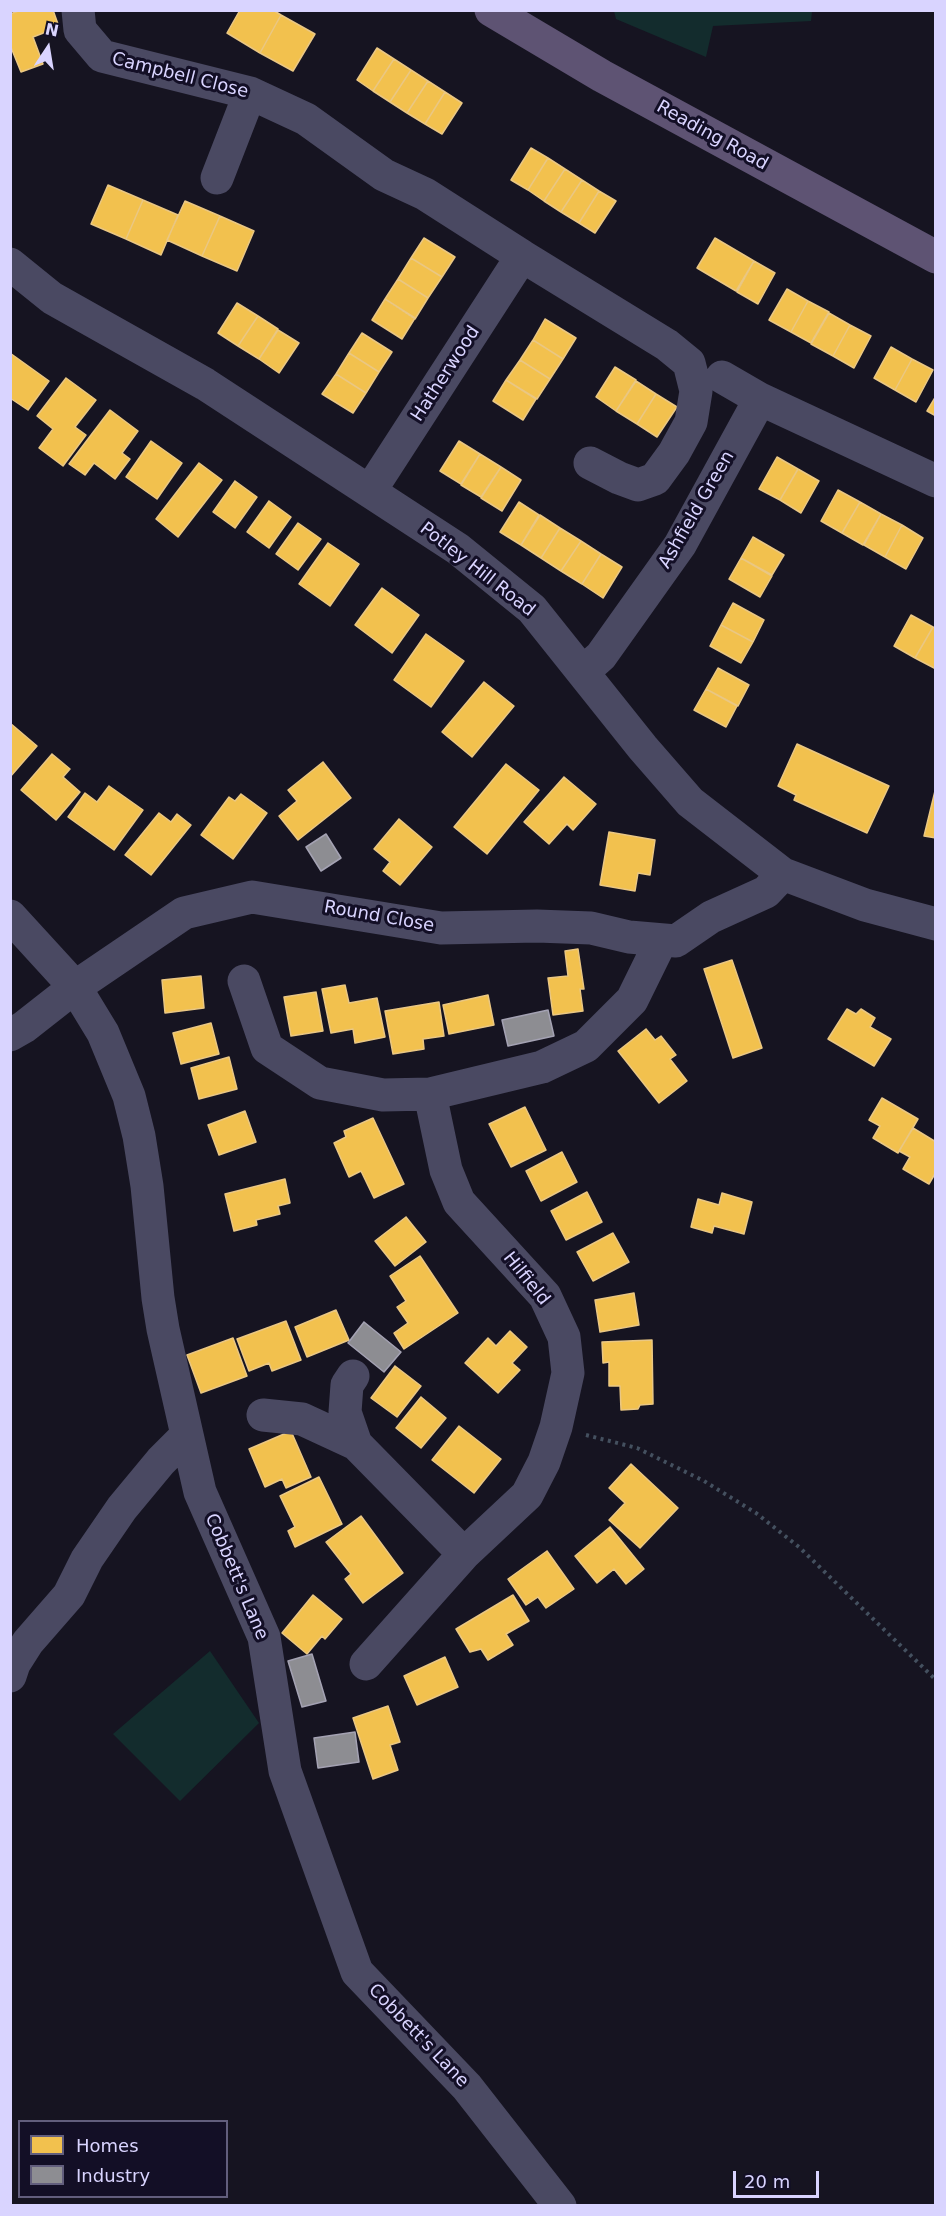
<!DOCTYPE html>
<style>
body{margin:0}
#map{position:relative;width:946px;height:2216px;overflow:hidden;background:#161421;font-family:"DejaVu Sans",sans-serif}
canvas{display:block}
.frame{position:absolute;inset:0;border:12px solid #d9d4ff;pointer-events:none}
.legend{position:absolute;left:18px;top:2120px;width:210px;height:78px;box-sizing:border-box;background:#130f26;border:2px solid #625e7d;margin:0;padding:8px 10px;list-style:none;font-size:18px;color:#d9d4ff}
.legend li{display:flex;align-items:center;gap:12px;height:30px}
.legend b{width:30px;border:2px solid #625e7d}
.north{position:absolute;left:18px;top:18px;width:60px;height:60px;-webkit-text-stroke:4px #130f26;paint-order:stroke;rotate:12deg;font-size:16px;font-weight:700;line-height:24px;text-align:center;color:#d9d4ff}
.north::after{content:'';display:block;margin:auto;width:21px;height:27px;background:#d9d4ff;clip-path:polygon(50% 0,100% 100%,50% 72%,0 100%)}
.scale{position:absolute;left:733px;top:2171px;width:86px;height:27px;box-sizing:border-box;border:3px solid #d9d4ff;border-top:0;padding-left:8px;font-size:18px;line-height:21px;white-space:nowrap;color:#d9d4ff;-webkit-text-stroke:4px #130f26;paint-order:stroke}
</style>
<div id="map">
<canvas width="946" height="2216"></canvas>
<div class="frame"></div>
<ul class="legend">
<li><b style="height:16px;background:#f2c14e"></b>Homes</li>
<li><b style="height:16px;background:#8d8d92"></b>Industry</li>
</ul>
<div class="north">N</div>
<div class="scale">20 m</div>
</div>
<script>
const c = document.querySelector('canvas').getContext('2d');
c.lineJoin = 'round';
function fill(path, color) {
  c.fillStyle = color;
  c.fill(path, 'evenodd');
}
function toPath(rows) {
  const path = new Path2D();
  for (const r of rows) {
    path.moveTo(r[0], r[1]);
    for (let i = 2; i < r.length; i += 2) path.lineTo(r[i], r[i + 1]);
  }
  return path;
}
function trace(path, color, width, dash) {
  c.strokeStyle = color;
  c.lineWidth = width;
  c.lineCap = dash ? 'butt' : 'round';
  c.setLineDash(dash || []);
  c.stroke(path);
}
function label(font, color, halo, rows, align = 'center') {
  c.font = font + ' "DejaVu Sans",sans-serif';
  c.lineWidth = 6;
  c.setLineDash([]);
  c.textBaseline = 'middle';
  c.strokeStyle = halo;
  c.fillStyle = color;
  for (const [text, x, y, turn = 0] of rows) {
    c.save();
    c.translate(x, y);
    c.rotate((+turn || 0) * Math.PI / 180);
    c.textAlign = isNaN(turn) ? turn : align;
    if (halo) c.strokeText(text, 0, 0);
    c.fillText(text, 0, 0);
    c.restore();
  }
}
fill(toPath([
 [614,11,614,10,812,11,811,21,713,26,706,57,616,19],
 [210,1651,259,1723,180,1801,113,1734]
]), '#132c2d');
const homes = toPath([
 [21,10,53,10,59,27,33,37,43,64,21,72,10,45,10,14,21,10],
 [240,10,273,10,281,15,260,53,227,33,240,10],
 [281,15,315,34,293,71,260,53,281,15],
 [377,48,394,59,373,91,357,80,377,48],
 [394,59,411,70,390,102,373,91,394,59],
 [411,70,428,81,407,113,390,102,411,70],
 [428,81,445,92,425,124,407,113,428,81],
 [445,92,462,103,442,134,425,124,445,92],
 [531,148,548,158,528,190,511,180,531,148],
 [548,158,565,169,544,201,528,190,548,158],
 [565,169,582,180,561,212,544,201,565,169],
 [582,180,599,191,579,223,561,212,582,180],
 [108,185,143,200,126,239,91,224,108,185],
 [599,191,616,201,595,233,579,223,599,191],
 [143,200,178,215,161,255,126,239,143,200],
 [185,201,220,216,202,256,167,240,185,201],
 [220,216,254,231,237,271,202,256,220,216],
 [424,238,455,257,442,277,411,258,424,238],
 [715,238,754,261,736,291,697,268,715,238],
 [411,258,442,277,428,298,398,279,411,258],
 [754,261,775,273,758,304,737,292,754,261],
 [398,279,428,298,415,319,385,299,398,279],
 [787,289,808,301,791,332,769,320,787,289],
 [385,299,415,318,402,339,372,320,385,299],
 [808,301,829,312,811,343,791,332,808,301],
 [237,303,258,316,238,346,218,333,237,303],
 [829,313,850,325,833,356,811,344,829,313],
 [258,316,278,329,259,359,238,346,258,316],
 [545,319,576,338,563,359,533,340,545,319],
 [850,325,871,336,854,368,833,356,850,325],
 [278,330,299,343,279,373,259,359,278,330],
 [362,333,392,352,379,372,349,353,362,333],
 [533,340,563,359,550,379,520,360,533,340],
 [891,347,912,359,895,390,874,378,891,347],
 [10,353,49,381,28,410,10,398,10,353],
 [349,353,379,372,366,393,336,374,349,353],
 [912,359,933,370,916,402,895,390,912,359],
 [520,360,550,379,537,399,506,380,520,360],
 [615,367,636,380,616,411,596,397,615,367],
 [336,374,366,393,353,413,322,394,336,374],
 [66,378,96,400,75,427,86,435,63,466,39,448,53,429,37,416,66,378],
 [506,380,536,399,523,420,493,401,506,380],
 [636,381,656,394,637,424,616,411,636,381],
 [656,394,677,407,657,437,637,424,656,394],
 [936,396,936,416,927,411,936,396],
 [110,410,138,431,122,453,130,459,115,479,94,463,85,475,69,464,110,410],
 [151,441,182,463,157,499,126,477,151,441],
 [459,441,480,454,461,484,440,471,459,441],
 [480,454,501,467,481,497,461,485,480,454],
 [777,457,798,469,780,500,759,489,777,457],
 [199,463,222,480,178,537,156,519,199,463],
 [501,467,521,480,502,511,481,498,501,467],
 [798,469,819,481,801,513,780,500,798,469],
 [235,481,257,497,235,528,213,512,235,481],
 [838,490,860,502,842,533,821,521,838,490],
 [269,501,291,517,269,548,247,532,269,501],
 [519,502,539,515,521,545,500,532,519,502],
 [860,502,881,514,863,545,842,533,860,502],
 [881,514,902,525,885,557,864,545,881,514],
 [540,515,560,528,541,558,521,545,540,515],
 [298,523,321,539,298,570,276,554,298,523],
 [902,525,923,538,906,569,885,557,902,525],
 [560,528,581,541,561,571,541,558,560,528],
 [753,537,784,555,772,575,741,558,753,537],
 [581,541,601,554,582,584,561,571,581,541],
 [328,543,359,564,330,606,299,584,328,543],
 [601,554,622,567,603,598,582,584,601,554],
 [741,558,772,576,760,597,729,579,741,558],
 [382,588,419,615,392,653,355,625,382,588],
 [733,603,764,620,753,642,721,625,733,603],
 [911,615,933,627,915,658,894,646,911,615],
 [721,625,753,642,741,663,710,646,721,625],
 [933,627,936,628,936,669,915,658,933,627],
 [426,634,464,661,431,707,394,680,426,634],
 [718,668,749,685,738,706,706,689,718,668],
 [484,682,514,706,472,757,442,732,484,682],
 [706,689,737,706,726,727,694,710,706,689],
 [10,723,37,746,10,777,10,723],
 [797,744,889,786,867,833,794,800,796,795,778,786,797,744],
 [52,754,70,769,63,777,80,792,56,820,21,790,52,754],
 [323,762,351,798,298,840,279,816,297,801,288,790,323,762],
 [506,764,539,790,487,854,454,827,506,764],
 [564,777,596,804,573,830,567,824,549,844,524,822,564,777],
 [109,786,143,810,114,850,68,817,85,793,97,802,109,786],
 [935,791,936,792,936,838,924,836,935,791],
 [241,794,267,813,233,859,201,835,229,797,235,801,241,794],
 [159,813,171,822,177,814,191,825,151,875,125,855,159,813],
 [399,819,432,847,400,885,383,871,390,862,374,849,399,819],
 [609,832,655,840,650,875,638,873,635,891,600,885,609,832],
 [578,949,584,989,580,989,583,1011,553,1015,548,978,568,976,565,951,578,949],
 [732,960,762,1048,733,1058,704,969,732,960],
 [201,976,204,1008,165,1013,162,980,201,976],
 [345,985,349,1003,377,998,385,1037,355,1043,353,1029,331,1033,322,989,345,985],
 [316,992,323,1031,291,1036,284,997,316,992],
 [488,995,494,1025,449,1034,443,1005,488,995],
 [439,1002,444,1036,423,1039,424,1049,393,1054,385,1011,439,1002],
 [847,1009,856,1014,861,1009,875,1018,870,1027,891,1039,874,1066,828,1039,847,1009],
 [211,1023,219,1054,181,1064,173,1033,211,1023],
 [646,1029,655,1040,661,1036,676,1055,670,1059,687,1081,659,1103,618,1051,646,1029],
 [229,1057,237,1089,199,1099,191,1068,229,1057],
 [882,1098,918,1119,898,1153,873,1138,880,1126,869,1120,882,1098],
 [525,1107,546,1150,511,1167,489,1124,525,1107],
 [245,1111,256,1142,219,1155,208,1125,245,1111],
 [373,1118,404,1184,374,1198,361,1171,349,1177,334,1143,346,1137,344,1131,373,1118],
 [913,1128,936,1142,936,1172,929,1184,903,1169,910,1157,899,1151,913,1128],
 [562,1152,577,1182,541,1201,526,1171,562,1152],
 [285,1179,290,1203,278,1206,280,1214,256,1220,257,1225,234,1231,225,1194,285,1179],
 [587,1192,602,1222,566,1240,551,1211,587,1192],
 [722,1193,752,1202,744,1234,714,1226,712,1233,691,1227,698,1199,719,1205,722,1193],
 [406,1217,426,1242,395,1266,375,1241,406,1217],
 [613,1233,629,1262,593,1281,577,1252,613,1233],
 [420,1256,458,1313,404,1349,394,1333,408,1323,397,1307,406,1301,390,1276,420,1256],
 [634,1293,639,1325,600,1332,595,1300,634,1293],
 [336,1310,349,1340,307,1357,295,1327,336,1310],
 [286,1321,301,1360,272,1371,269,1363,249,1371,237,1339,286,1321],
 [510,1331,527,1347,512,1363,520,1370,498,1393,465,1363,488,1338,496,1346,510,1331],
 [233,1338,247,1376,201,1393,187,1355,233,1338],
 [652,1340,653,1404,640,1405,638,1409,621,1410,620,1386,609,1386,609,1362,603,1363,602,1342,652,1340],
 [395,1366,421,1386,397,1417,371,1398,395,1366],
 [421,1397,446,1418,421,1448,396,1428,421,1397],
 [459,1426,501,1459,474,1493,432,1460,459,1426],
 [291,1431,311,1477,286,1488,282,1479,265,1487,249,1449,291,1431],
 [631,1464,678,1508,640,1548,609,1520,625,1503,609,1488,631,1464],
 [319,1477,342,1524,295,1547,288,1531,295,1527,280,1496,319,1477],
 [361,1516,403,1573,363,1603,345,1579,351,1574,326,1542,361,1516],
 [610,1527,644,1569,626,1584,614,1569,597,1583,575,1556,610,1527],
 [547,1551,574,1589,546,1608,538,1597,526,1605,508,1579,547,1551],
 [313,1595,342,1619,325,1639,322,1636,307,1654,282,1633,313,1595],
 [513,1595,529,1621,506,1634,513,1645,488,1660,481,1649,470,1652,456,1629,513,1595],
 [445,1657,458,1687,417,1705,404,1676,445,1657],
 [388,1706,400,1742,390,1745,398,1770,373,1779,353,1718,388,1706]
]);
fill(homes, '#f2c14e');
trace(homes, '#eac783', 1.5);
const industry = toPath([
 [326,834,341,858,321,871,306,847,326,834],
 [548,1010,554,1036,508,1046,502,1020,548,1010],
 [364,1322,401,1352,384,1372,348,1343,364,1322],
 [312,1654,326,1701,302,1707,288,1661,312,1654],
 [355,1732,359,1762,318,1768,314,1738,355,1732]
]);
fill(industry, '#8d8d92');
trace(industry, '#a4a2b3', 1.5);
trace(toPath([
 [586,1435,637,1448,704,1481,756,1513,799,1547,936,1680]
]), '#44505f', 4, [3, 4.5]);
trace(toPath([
 [78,10,80,30,102,56,250,93,306,119,384,175,425,194,522,256,370,491],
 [217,178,250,93],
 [522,256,667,345,689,363,696,391,691,422,674,453,655,479,638,485,619,478,590,463],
 [10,264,52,298,205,384,458,549,532,609,643,748,690,802,783,874,865,905,936,924],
 [722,377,760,399,936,481],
 [583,672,601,656,680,545,760,399],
 [10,916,75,987,103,1033,129,1096,139,1136,147,1186,158,1298,163,1329,200,1492,264,1637,285,1771,357,1972,467,2087,560,2206],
 [244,981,267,1048,320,1083,383,1095,430,1094,542,1067,586,1046,632,1000,661,941],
 [10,1035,24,1027,75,987,184,913,252,897,441,928,537,926,591,928,629,937,676,941,711,917,766,892,783,874],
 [353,1376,347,1385,345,1412,356,1444],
 [263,1415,302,1419,356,1444,464,1554,527,1495,544,1462,556,1427,568,1373,564,1337,545,1296,459,1202,446,1170,430,1094],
 [366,1664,464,1554],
 [10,1676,14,1664,28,1642,69,1595,87,1559,122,1508,161,1461,187,1435]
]), '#4a4962', 33);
trace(toPath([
 [491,10,602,76,936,257]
]), '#5e5373', 33);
label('18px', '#d9d4ff', '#130f26', [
 ["Campbell Close",180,76,14],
 ["Reading Road",712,136,29],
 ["Hatherwood",446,374,-57],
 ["Ashfield Green",697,510,-60],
 ["Potley Hill Road",477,570,38],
 ["Round Close",379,917,10],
 ["Hilfield",526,1279,51],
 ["Cobbett's Lane",236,1577,67],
 ["Cobbett's Lane",418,2036,46]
]);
</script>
